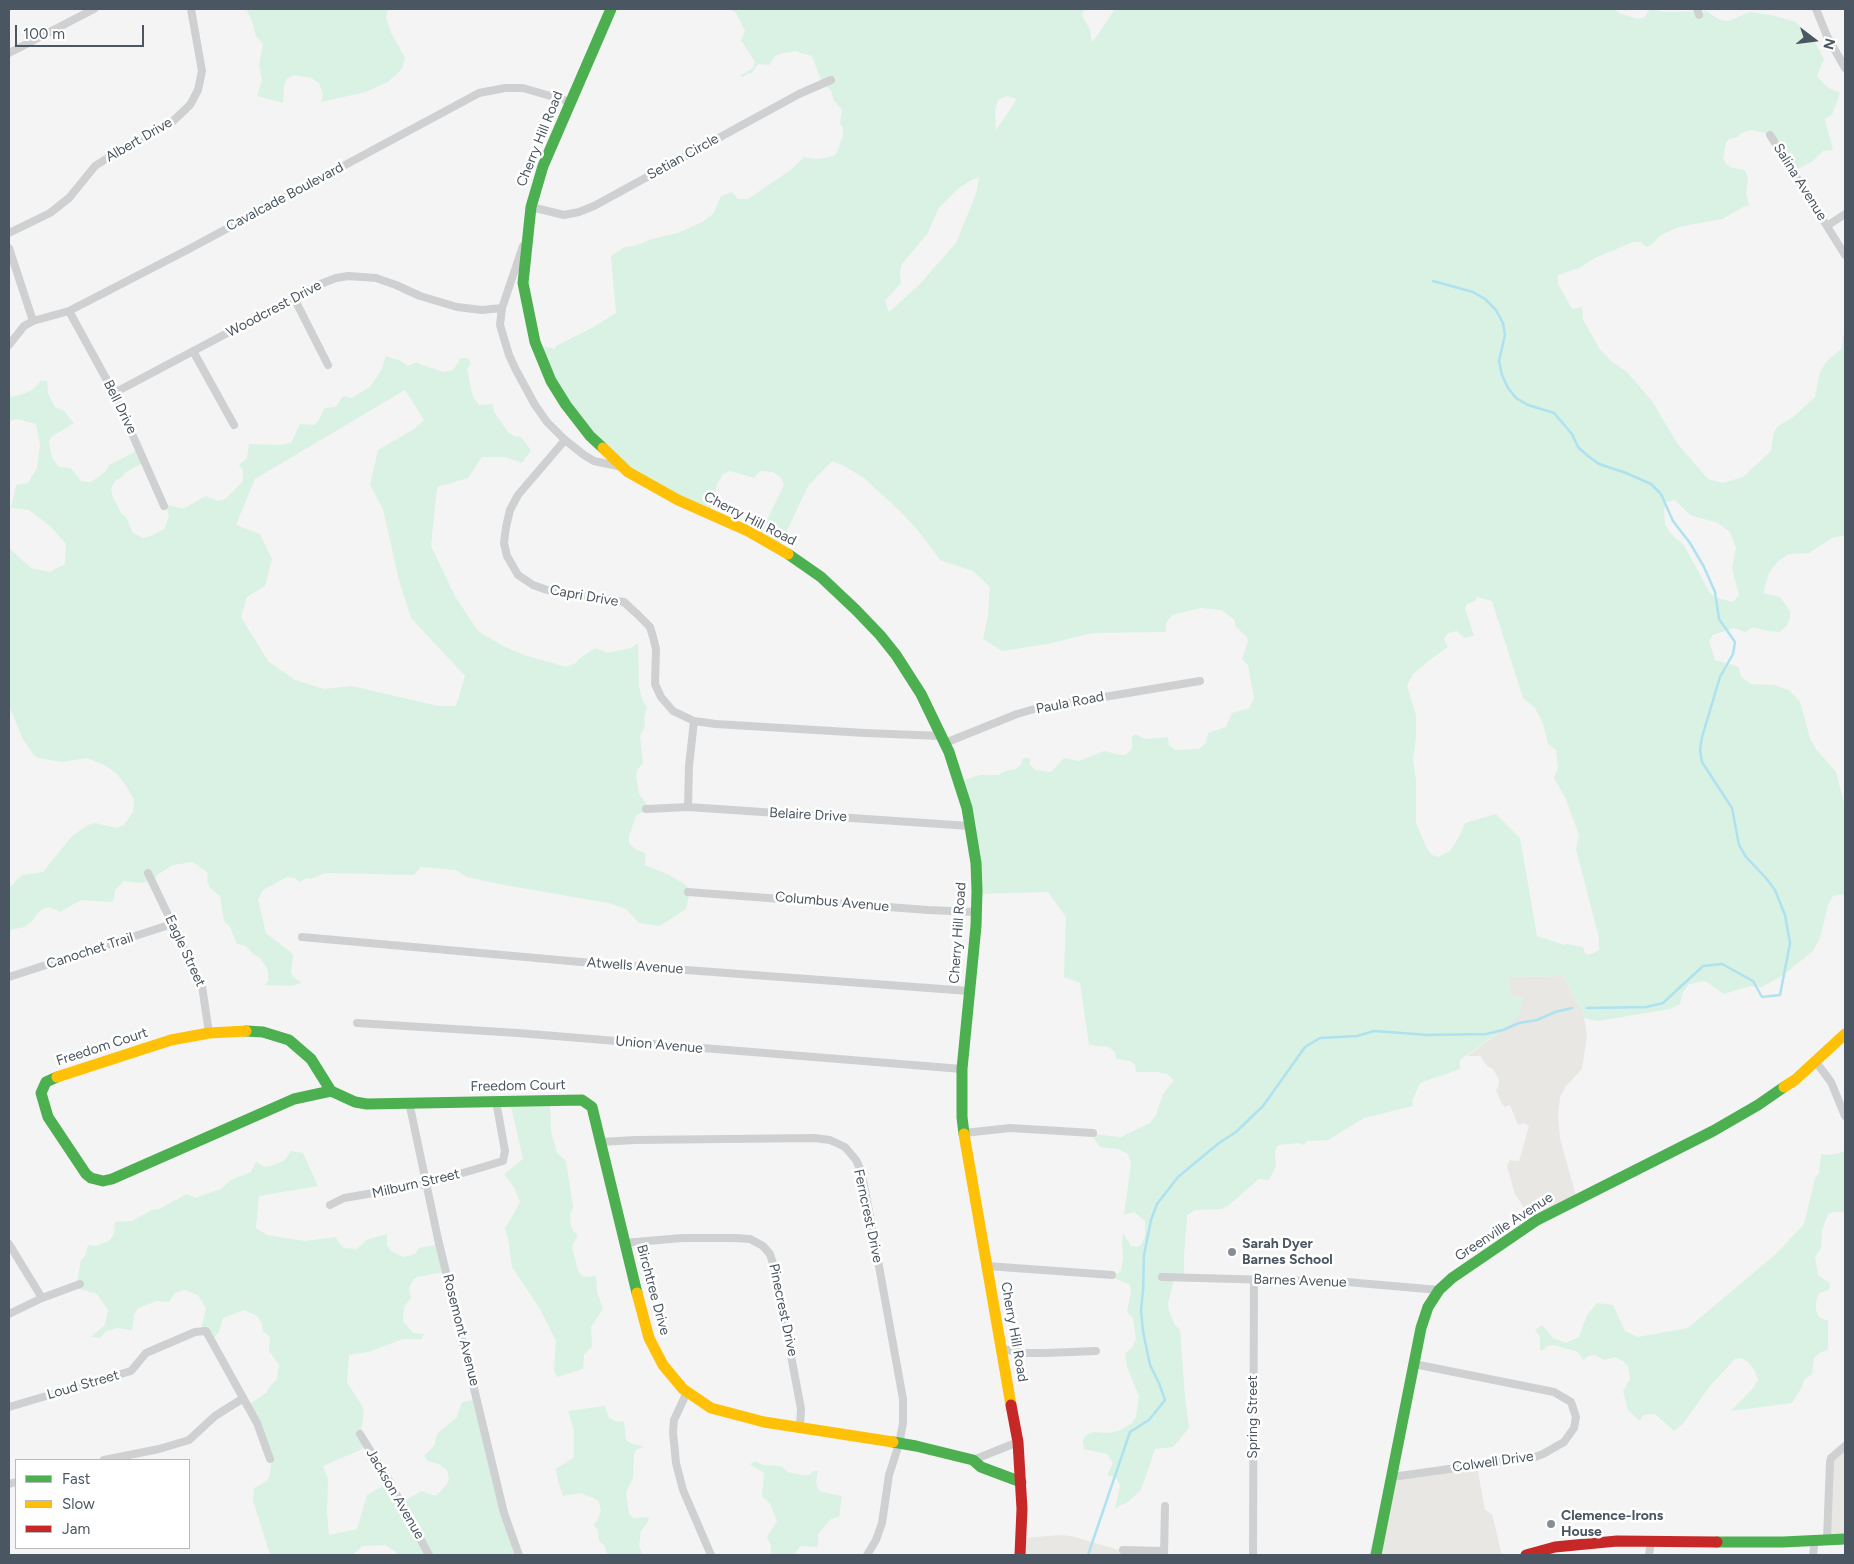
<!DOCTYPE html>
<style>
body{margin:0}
#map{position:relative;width:1854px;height:1564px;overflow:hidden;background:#f4f4f4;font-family:Figtree,sans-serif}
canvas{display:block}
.frame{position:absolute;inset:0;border:10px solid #4a5661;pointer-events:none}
.legend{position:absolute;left:15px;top:1459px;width:175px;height:90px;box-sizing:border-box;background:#fff;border:1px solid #b7bbc0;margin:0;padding:6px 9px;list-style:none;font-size:15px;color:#4a5661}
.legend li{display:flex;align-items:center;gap:10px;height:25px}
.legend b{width:25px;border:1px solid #b7bbc0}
.north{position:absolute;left:1789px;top:15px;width:50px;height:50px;-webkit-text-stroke:4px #fff;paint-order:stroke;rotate:105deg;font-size:14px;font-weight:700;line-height:20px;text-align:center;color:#4a5661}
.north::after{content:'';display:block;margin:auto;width:18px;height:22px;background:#4a5661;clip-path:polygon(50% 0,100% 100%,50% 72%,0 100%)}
.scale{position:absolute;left:15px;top:25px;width:129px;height:22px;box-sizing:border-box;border:2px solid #4a5661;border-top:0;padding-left:6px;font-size:15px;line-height:18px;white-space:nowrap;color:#4a5661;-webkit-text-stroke:4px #fff;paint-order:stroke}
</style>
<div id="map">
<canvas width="1854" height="1564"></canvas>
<div class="frame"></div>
<ul class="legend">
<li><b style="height:6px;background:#4caf50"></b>Fast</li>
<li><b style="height:6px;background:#ffc107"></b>Slow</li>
<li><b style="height:6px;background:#c62828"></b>Jam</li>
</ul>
<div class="north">N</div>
<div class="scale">100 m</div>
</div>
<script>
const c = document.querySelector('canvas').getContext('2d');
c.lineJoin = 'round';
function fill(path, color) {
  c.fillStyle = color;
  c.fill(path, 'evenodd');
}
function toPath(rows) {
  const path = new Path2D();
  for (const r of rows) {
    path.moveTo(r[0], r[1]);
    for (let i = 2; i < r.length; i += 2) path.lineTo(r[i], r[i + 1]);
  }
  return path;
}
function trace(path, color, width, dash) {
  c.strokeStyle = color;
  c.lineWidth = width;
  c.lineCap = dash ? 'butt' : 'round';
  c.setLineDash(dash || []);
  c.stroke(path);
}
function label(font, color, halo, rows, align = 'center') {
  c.font = font + ' Figtree,sans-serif';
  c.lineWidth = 5;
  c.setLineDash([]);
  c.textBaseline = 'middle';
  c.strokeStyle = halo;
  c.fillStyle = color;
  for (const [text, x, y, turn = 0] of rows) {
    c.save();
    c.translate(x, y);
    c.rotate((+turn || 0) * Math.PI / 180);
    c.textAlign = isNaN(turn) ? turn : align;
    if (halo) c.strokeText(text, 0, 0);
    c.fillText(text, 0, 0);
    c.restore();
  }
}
fill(toPath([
 [1563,976,1580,1007,1584,1018,1587,1036,1582,1069,1566,1086,1560,1097,1558,1115,1560,1139,1577,1199,1534,1223,1515,1194,1507,1166,1510,1160,1519,1161,1529,1126,1524,1123,1518,1125,1510,1105,1505,1107,1502,1104,1496,1090,1498,1088,1499,1080,1493,1069,1487,1066,1480,1056,1467,1056,1509,1025,1524,998,1512,997,1508,982,1509,977],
 [1842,1451,1845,1451,1845,1540,1828,1539,1831,1461],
 [1477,1466,1485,1510,1492,1514,1502,1555,1369,1555,1388,1477],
 [1060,1535,1071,1536,1119,1550,1161,1551,1165,1555,1021,1555,1023,1538]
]), '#e8e7e3');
fill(toPath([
 [246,9,388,9,386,18,391,33,405,58,402,69,388,82,366,92,321,102,323,94,319,83,311,78,294,75,287,79,284,85,283,103,257,96,262,80,259,65,263,44,256,36,252,21],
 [731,9,1085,9,1082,15,1090,30,1092,43,1115,9,1614,9,1619,13,1637,19,1645,17,1650,9,1665,12,1706,11,1720,20,1729,21,1750,12,1775,16,1796,22,1814,40,1824,59,1817,76,1827,87,1840,93,1832,115,1825,119,1833,150,1823,151,1813,161,1794,171,1770,134,1751,130,1741,133,1738,137,1729,139,1726,143,1723,158,1726,164,1733,168,1745,170,1748,178,1746,194,1749,206,1745,206,1722,219,1679,227,1661,235,1650,246,1646,247,1641,242,1633,242,1595,258,1579,268,1558,275,1558,284,1571,307,1573,309,1582,307,1583,320,1599,348,1611,361,1627,372,1652,401,1677,443,1708,479,1723,483,1743,477,1771,451,1774,432,1778,426,1792,418,1815,397,1820,372,1826,362,1842,348,1843,335,1845,335,1845,535,1832,538,1809,553,1789,554,1778,561,1769,573,1763,593,1780,597,1790,611,1790,618,1787,625,1780,632,1767,631,1753,627,1744,633,1743,631,1734,628,1713,635,1709,641,1715,660,1739,667,1741,677,1751,684,1774,685,1789,690,1800,702,1810,738,1816,749,1836,772,1845,807,1845,894,1833,896,1828,905,1820,938,1813,951,1782,976,1762,987,1750,986,1724,994,1705,981,1689,984,1683,992,1680,1004,1670,1009,1598,1021,1584,1018,1580,1007,1563,976,1509,977,1508,982,1512,997,1524,998,1518,1016,1509,1025,1460,1060,1460,1069,1420,1083,1412,1101,1413,1106,1364,1118,1328,1140,1307,1141,1304,1145,1299,1143,1278,1145,1275,1151,1276,1166,1269,1180,1259,1179,1228,1206,1221,1209,1196,1210,1187,1215,1184,1256,1184,1277,1174,1279,1168,1303,1169,1311,1175,1325,1180,1330,1185,1397,1189,1428,1173,1447,1155,1449,1141,1490,1128,1502,1115,1508,1120,1486,1117,1479,1107,1475,1113,1463,1107,1454,1084,1449,1083,1440,1086,1435,1094,1432,1109,1433,1121,1430,1132,1423,1136,1417,1139,1396,1127,1367,1125,1353,1132,1348,1136,1339,1133,1318,1127,1312,1131,1292,1130,1285,1112,1277,1121,1271,1123,1258,1122,1244,1123,1233,1131,1246,1137,1247,1141,1245,1145,1236,1145,1221,1134,1212,1124,1215,1131,1164,1128,1154,1118,1149,1100,1147,1091,1134,1121,1137,1150,1123,1156,1115,1163,1094,1174,1080,1167,1074,1157,1072,1136,1072,1135,1064,1130,1061,1116,1059,1115,1052,1109,1047,1089,1045,1080,983,1064,977,1066,917,1048,892,978,894,964,780,980,775,998,775,1006,771,1016,769,1021,764,1023,758,1030,758,1030,765,1036,770,1051,772,1064,758,1079,761,1104,751,1121,755,1125,755,1132,749,1132,737,1135,734,1145,739,1168,737,1169,745,1175,750,1199,749,1206,743,1208,733,1226,727,1232,713,1249,708,1254,698,1248,665,1242,659,1248,642,1247,637,1235,626,1235,620,1221,610,1201,608,1172,615,1166,623,1166,632,1093,633,1047,644,1002,651,983,639,988,615,990,587,973,571,940,560,921,534,901,512,864,478,844,466,832,461,808,486,779,548,759,536,784,485,781,478,773,472,760,471,754,478,730,471,723,474,717,484,713,503,708,513,638,479,572,413,538,345,555,349,556,346,592,328,616,313,611,256,625,247,635,246,652,239,678,233,702,222,713,214,721,196,732,192,738,199,748,199,792,169,804,157,818,159,834,156,838,150,843,135,843,129,840,123,842,110,834,101,831,90,822,83,812,56,795,51,780,54,775,56,769,65,758,64,752,73,747,74,743,77,740,76,753,68,755,62,741,40,745,31,736,13],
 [1007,96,1017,99,996,130,995,111,998,100],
 [979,178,976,194,956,243,919,285,889,312,885,301,901,283,900,272,902,264,928,233,938,209,959,188,973,179],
 [1675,500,1690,515,1718,523,1730,532,1736,548,1732,568,1739,595,1733,602,1717,598,1710,593,1684,545,1670,533,1665,524,1664,510,1666,502],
 [1477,597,1492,601,1523,698,1535,708,1543,723,1548,744,1556,750,1558,768,1554,778,1565,797,1579,835,1576,849,1599,938,1599,950,1589,955,1585,953,1583,947,1567,944,1565,945,1537,936,1520,838,1496,814,1465,823,1459,837,1450,851,1438,857,1432,855,1426,847,1416,822,1416,780,1413,760,1416,736,1416,715,1407,686,1413,674,1435,656,1448,647,1444,639,1448,633,1457,631,1464,638,1474,636,1465,608,1467,604,1475,601],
 [386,356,401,361,408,366,417,362,422,365,444,372,453,370,461,358,467,358,471,362,467,370,473,397,479,405,493,404,494,412,509,433,516,437,520,436,531,450,522,463,504,457,482,457,468,478,437,487,431,546,456,598,478,631,503,646,524,655,566,667,576,663,579,659,595,648,608,653,631,648,638,643,639,686,642,699,647,708,644,717,645,726,640,736,643,763,637,770,636,776,639,794,649,808,636,816,629,836,629,843,634,848,646,854,645,865,669,875,686,885,690,891,686,909,660,926,639,923,626,909,609,903,504,885,467,877,456,870,421,867,414,875,325,873,311,879,307,878,300,882,295,878,287,877,263,890,258,900,266,933,293,954,291,972,293,977,302,983,291,986,265,985,268,981,268,970,260,958,252,953,246,946,237,944,230,927,224,921,220,896,210,888,207,881,208,873,193,862,173,865,157,875,153,881,140,883,124,881,115,890,114,899,112,902,81,900,60,912,49,907,42,909,36,915,33,920,25,927,9,930,9,888,22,875,43,872,72,836,88,825,95,823,116,828,124,825,133,812,134,800,127,787,117,774,106,766,87,758,62,762,38,758,33,754,23,739,9,706,9,548,31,568,50,572,65,564,66,544,50,526,29,510,11,508,16,485,28,483,37,468,40,445,36,424,18,419,9,421,9,397,20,395,32,390,41,381,47,381,48,393,55,407,64,411,74,423,51,437,49,442,52,458,59,467,71,468,81,481,91,482,105,472,110,464,115,462,138,450,145,462,126,472,121,478,116,480,111,488,112,495,121,513,126,517,133,533,143,538,151,536,164,529,169,516,165,504,183,509,206,496,217,501,225,499,243,481,243,470,239,465,247,458,249,444,280,445,291,443,300,424,314,425,319,420,324,408,336,407,343,396,351,398,370,387,381,371],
 [405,390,424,420,414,429,378,450,370,485,383,509,399,580,411,618,465,676,456,706,438,706,352,686,324,689,295,680,268,661,241,617,247,597,265,586,272,559,260,534,236,525,255,479],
 [550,1101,551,1132,557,1153,566,1161,573,1207,570,1215,571,1226,573,1231,578,1235,572,1246,578,1271,583,1277,596,1276,597,1292,603,1309,591,1327,592,1346,584,1355,583,1369,557,1377,554,1371,556,1341,540,1309,512,1267,508,1238,505,1229,520,1202,514,1187,504,1174,523,1159,510,1102],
 [1845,1148,1845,1212,1833,1212,1828,1214,1822,1230,1821,1248,1815,1257,1818,1275,1830,1283,1829,1290,1819,1293,1816,1302,1816,1310,1819,1317,1828,1321,1828,1350,1821,1352,1814,1358,1812,1374,1804,1380,1802,1387,1792,1403,1731,1411,1753,1388,1758,1380,1755,1371,1748,1362,1741,1358,1735,1359,1710,1386,1682,1425,1674,1431,1655,1414,1643,1415,1640,1421,1628,1410,1623,1391,1630,1379,1628,1366,1623,1361,1615,1357,1604,1360,1595,1355,1589,1356,1583,1360,1578,1352,1554,1345,1547,1346,1543,1350,1540,1350,1540,1337,1535,1330,1542,1325,1553,1338,1566,1343,1579,1337,1587,1315,1597,1303,1613,1305,1625,1331,1638,1337,1688,1328,1777,1253,1804,1224,1815,1178,1819,1173,1821,1154,1830,1155,1843,1152],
 [291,1151,303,1153,318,1186,259,1196,256,1228,267,1235,305,1241,336,1237,338,1242,344,1248,357,1249,366,1240,387,1234,387,1245,391,1251,404,1257,415,1254,419,1248,439,1244,444,1272,417,1277,413,1280,409,1288,411,1298,404,1307,403,1321,413,1333,424,1334,422,1339,403,1339,368,1352,349,1355,347,1382,364,1409,361,1433,368,1445,358,1451,323,1466,328,1479,327,1513,329,1535,357,1529,367,1495,390,1482,402,1502,422,1491,432,1495,437,1495,447,1484,449,1478,447,1470,439,1464,428,1461,424,1456,434,1446,437,1434,457,1417,462,1402,478,1399,492,1459,520,1555,397,1555,395,1551,385,1545,363,1546,352,1555,270,1555,253,1500,254,1488,266,1482,269,1477,272,1460,247,1406,266,1393,270,1386,277,1379,279,1365,269,1351,270,1337,263,1331,262,1323,257,1316,244,1310,223,1318,219,1332,212,1340,201,1330,206,1308,198,1295,184,1290,175,1293,169,1302,157,1301,138,1308,134,1315,132,1330,117,1328,106,1331,100,1338,91,1337,105,1325,108,1310,97,1294,76,1288,81,1260,85,1256,88,1245,96,1246,109,1241,114,1234,115,1222,132,1221,152,1210,159,1209,187,1194,195,1198,221,1189,231,1180,251,1172,256,1162,265,1167,274,1165,285,1160],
 [605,1406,609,1418,618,1422,624,1421,626,1440,630,1443,645,1447,637,1449,634,1454,633,1478,626,1492,629,1514,634,1518,648,1517,649,1520,641,1531,639,1546,643,1555,607,1555,605,1546,599,1541,598,1530,593,1525,597,1521,601,1511,599,1502,594,1498,580,1493,563,1496,559,1484,556,1469,574,1457,574,1431,568,1411],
 [755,1461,763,1465,781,1466,788,1472,802,1475,809,1475,814,1471,818,1471,816,1482,818,1489,822,1492,842,1496,839,1517,831,1519,818,1534,818,1547,801,1546,796,1551,795,1555,771,1555,771,1546,767,1537,777,1521,770,1504,762,1496,764,1473,750,1464]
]), '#d9f2e3');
trace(toPath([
 [1433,281,1473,292,1485,299,1496,310,1503,323,1505,335,1499,361,1502,375,1508,388,1516,398,1528,405,1554,413,1572,434,1578,447,1588,456,1599,464,1626,473,1651,484,1661,494,1673,521,1690,543,1704,567,1715,592,1719,619,1735,642,1733,654,1720,677,1702,737,1700,750,1702,762,1732,808,1739,845,1746,857,1766,878,1775,890,1785,915,1790,943,1780,995,1762,997,1753,981,1722,964,1703,966,1663,1003,1646,1007,1587,1008],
 [1088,1555,1130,1432,1149,1420,1165,1400,1159,1383,1150,1365,1143,1331,1141,1310,1143,1291,1144,1255,1151,1220,1157,1204,1178,1177,1219,1143,1236,1132,1263,1106,1305,1047,1320,1038,1357,1036,1374,1031,1428,1035,1486,1034,1503,1030,1519,1023,1537,1020,1555,1012,1572,1008]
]), '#aee2f0', 2.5);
trace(toPath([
 [1697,9,1699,15],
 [1816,9,1827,36,1845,68],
 [9,53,94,9],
 [1770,135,1845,255],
 [531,207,564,215,579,212,594,206,799,94,831,80],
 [1827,226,1845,214],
 [9,233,50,213,69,198,95,166,128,145,172,122,190,105,198,90,202,71,191,9],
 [523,246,502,308,500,325,509,355,516,370,535,405,547,422,565,440,584,455,594,461,622,467],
 [9,248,33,321],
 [294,298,328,365],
 [69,311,114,393,164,506],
 [9,345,24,326,33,321,69,311,189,249,479,93,505,88,523,88,571,102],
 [193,351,234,425],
 [114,393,318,285,336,278,348,276,376,278,396,285,420,296,457,307,482,310,502,308],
 [565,440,518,495,510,510,506,527,504,543,507,556,518,575,533,585,547,590,624,602,637,614,650,627,653,637,656,649,655,684,661,697,673,711,694,721,716,724,865,733,942,736],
 [945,743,1017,714,1038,708,1200,681],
 [688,807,689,766,694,721],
 [646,809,688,807,970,826],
 [148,873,202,986,209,1033],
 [688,892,928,910,976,912],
 [302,937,592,963,969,991],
 [9,977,172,924],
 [357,1023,518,1033,962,1069],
 [1816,1062,1831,1082,1845,1116],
 [409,1102,438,1239,504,1513,519,1555],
 [964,1133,1010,1128,1093,1133],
 [600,1142,635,1140,814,1138,830,1140,845,1147,856,1160,861,1171,869,1211,903,1399,903,1423,899,1444,889,1475,882,1523,876,1540,867,1555],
 [330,1205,344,1198,426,1184,503,1161,505,1151,496,1101],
 [624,1243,682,1238,735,1238,750,1239,763,1246,770,1254,775,1270,801,1409,800,1427],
 [9,1244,42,1298],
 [987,1266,1112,1275],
 [1162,1277,1347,1282,1439,1290],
 [9,1314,42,1298,80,1284],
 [1002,1349,1024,1353,1046,1353,1096,1351],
 [687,1392,674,1420,673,1432,676,1463,683,1490,711,1555],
 [9,1407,131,1371,146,1353,195,1332,206,1331,257,1423,270,1459],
 [360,1434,388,1479,429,1555],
 [104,1460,159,1449,189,1440,215,1416,242,1399],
 [973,1460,1018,1442],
 [1392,1477,1535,1457,1543,1454,1564,1442,1574,1428,1576,1417,1571,1402,1554,1392,1414,1364],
 [9,1484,16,1482],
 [1827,1539,1830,1462,1831,1458,1845,1446],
 [1123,1550,1164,1551],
 [1164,1555,1165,1506],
 [1253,1555,1254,1279],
 [1649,1555,1651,1541],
 [1813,1555,1815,1539]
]), '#ced0d2', 8);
trace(toPath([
 [603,448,590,436,566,405,551,381,535,342,523,283,531,207,543,166,611,9],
 [788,554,821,577,856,610,880,635,896,655,921,694,949,752,967,808,976,863,977,891,976,926,962,1069,962,1117,964,1134],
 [246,1031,263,1032,289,1040,311,1059,331,1091,355,1102,367,1104,582,1100,592,1107,637,1293],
 [57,1077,46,1082,41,1093,48,1117,86,1174,91,1178,103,1181,112,1179,294,1099,331,1091],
 [893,1442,916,1446,973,1460,981,1467,1021,1482],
 [1717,1542,1783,1542,1845,1539],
 [1376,1555,1421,1328,1428,1307,1439,1290,1452,1278,1537,1220,1713,1131,1758,1105,1784,1087]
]), '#4caf50', 11);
trace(toPath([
 [603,448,628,472,678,500,748,531,788,554],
 [57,1077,171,1040,209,1033,246,1031],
 [1784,1087,1795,1080,1845,1034],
 [964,1134,1011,1405],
 [637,1293,649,1338,663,1365,683,1389,711,1408,764,1422,893,1442]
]), '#ffc107', 11);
trace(toPath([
 [1011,1405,1018,1442,1022,1509,1020,1555],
 [1526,1555,1555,1547,1617,1541,1717,1542]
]), '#c62828', 11);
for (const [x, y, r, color] of [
 [1232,1252,5,"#868d94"],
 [1551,1524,5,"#868d94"]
]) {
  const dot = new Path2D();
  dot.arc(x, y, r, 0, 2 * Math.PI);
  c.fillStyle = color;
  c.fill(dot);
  trace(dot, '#fff', 2);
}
label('14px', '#4a5661', '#fff', [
 ["Cherry Hill Road",540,139,-68],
 ["Albert Drive",139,140,-30],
 ["Setian Circle",683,157,-29],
 ["Salina Avenue",1800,182,58],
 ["Cavalcade Boulevard",285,197,-28],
 ["Woodcrest Drive",274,309,-28],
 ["Bell Drive",120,407,64],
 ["Cherry Hill Road",750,519,27],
 ["Capri Drive",584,596,10],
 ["Paula Road",1070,703,-11],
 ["Belaire Drive",808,815,3],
 ["Columbus Avenue",832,902,5],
 ["Cherry Hill Road",958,933,-86],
 ["Canochet Trail",90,951,-18],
 ["Eagle Street",185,951,65],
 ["Atwells Avenue",635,966,4],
 ["Union Avenue",659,1045,5],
 ["Freedom Court",102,1047,-18],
 ["Freedom Court",518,1086,-1],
 ["Milburn Street",416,1184,-13],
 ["Ferncrest Drive",868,1216,78],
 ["Greenville Avenue",1504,1227,-33],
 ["Barnes Avenue",1300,1281,2],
 ["Birchtree Drive",653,1290,75],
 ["Pinecrest Drive",783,1310,78],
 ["Rosemont Avenue",461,1330,76],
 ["Cherry Hill Road",1014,1332,80],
 ["Loud Street",83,1385,-16],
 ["Spring Street",1253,1417,-90],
 ["Colwell Drive",1493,1462,-8],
 ["Jackson Avenue",395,1494,60]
]);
label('bold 14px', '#4a5661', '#fff', [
 ["Sarah Dyer",1242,1244],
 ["Barnes School",1242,1260],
 ["Clemence-Irons",1561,1516],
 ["House",1561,1532]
], 'left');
</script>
